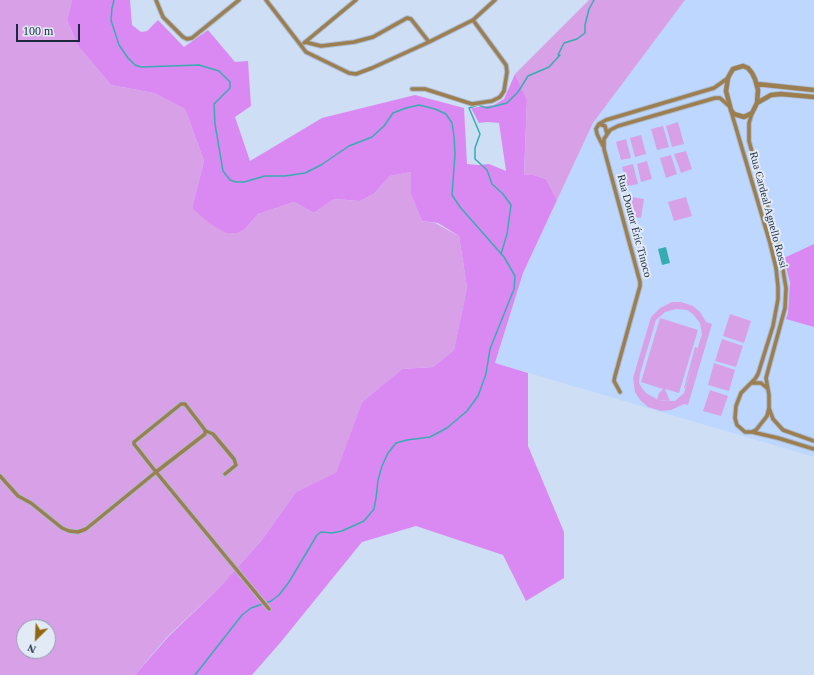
<!DOCTYPE html>
<meta charset="utf-8">
<style>
body{margin:0}
#map{position:relative;width:814px;height:675px;overflow:hidden;background:#cedef5;font-family:"Times New Roman",serif}
canvas{display:block}
.north{position:absolute;left:16px;top:619px;width:40px;height:40px;box-sizing:border-box;background:#e2eaf6;border:1px solid #929dad;border-radius:50%;rotate:204deg;font-size:11px;font-weight:700;line-height:16px;text-align:center;color:#1b293f}
.north::after{content:'';display:block;margin:auto;width:14px;height:18px;background:#90660e;clip-path:polygon(50% 0,100% 100%,50% 72%,0 100%)}
.scale{position:absolute;left:16px;top:24px;width:64px;height:18px;box-sizing:border-box;border:2px solid #1b293f;border-top:0;padding-left:5px;font-size:12px;line-height:14px;white-space:nowrap;color:#1b293f;-webkit-text-stroke:3px #e2eaf6;paint-order:stroke}
</style>
<div id="map">
<canvas width="814" height="675"></canvas>
<div class="north">N</div>
<div class="scale">100 m</div>
</div>
<script>
const c = document.querySelector('canvas').getContext('2d');
c.lineJoin = 'round';
function fill(path, color) {
  c.fillStyle = color;
  c.fill(path, 'evenodd');
}
function toPath(rows) {
  const path = new Path2D();
  for (const r of rows) {
    path.moveTo(r[0], r[1]);
    for (let i = 2; i < r.length; i += 2) path.lineTo(r[i], r[i + 1]);
  }
  return path;
}
function trace(path, color, width, dash) {
  c.strokeStyle = color;
  c.lineWidth = width;
  c.lineCap = dash ? 'butt' : 'round';
  c.setLineDash(dash || []);
  c.stroke(path);
}
function label(font, color, halo, rows, align = 'center') {
  c.font = font + ' "Times New Roman",serif';
  c.lineWidth = 4;
  c.setLineDash([]);
  c.textBaseline = 'middle';
  c.strokeStyle = halo;
  c.fillStyle = color;
  for (const [text, x, y, turn = 0] of rows) {
    c.save();
    c.translate(x, y);
    c.rotate((+turn || 0) * Math.PI / 180);
    c.textAlign = isNaN(turn) ? turn : align;
    if (halo) c.strokeText(text, 0, 0);
    c.fillText(text, 0, 0);
    c.restore();
  }
}
fill(toPath([
 [685,0,814,0,814,457,495,363,523,273,593,123]
]), '#bed7fe');
fill(toPath([
 [0,0,72,0,67,20,78,46,111,85,154,93,185,109,204,161,192,208,245,229,258,214,294,202,314,213,334,199,360,201,374,194,390,176,411,172,411,195,422,221,435,223,459,236,467,287,454,350,433,367,402,369,362,402,336,474,296,492,261,541,219,588,167,637,135,675,0,675],
 [24,627,48,627,48,651,24,651],
 [589,0,685,0,593,123,557,200,546,179,534,175,524,176,527,99,515,74],
 [678,122,684,144,672,147,666,126],
 [663,126,669,147,657,150,651,129],
 [641,135,646,154,635,157,630,138],
 [626,139,631,158,621,160,616,142],
 [686,151,692,169,681,173,674,154],
 [671,155,677,174,666,178,660,158],
 [647,161,652,179,641,182,637,164],
 [633,164,638,184,627,186,622,167],
 [632,197,644,199,641,218,629,216],
 [686,197,692,216,674,221,668,202],
 [672,302,681,302,693,306,700,312,706,322,712,324,688,405,684,404,671,410,661,411,648,407,640,400,635,392,633,378,651,317,660,308],
 [676,309,687,310,693,314,700,323,702,334,684,393,675,401,663,401,659,400,670,401,665,389,679,393,698,330,660,318,641,382,663,389,659,393,657,399,658,400,646,393,642,388,639,383,640,374,656,320,665,312],
 [730,314,751,321,744,343,723,336],
 [722,339,743,346,736,367,715,361],
 [695,347,698,348,685,388,684,388],
 [714,363,735,370,729,391,708,385],
 [710,390,728,396,721,416,703,411]
]), '#d8a1e7');
fill(toPath([
 [72,0,130,0,132,25,141,32,147,31,158,20,184,47,208,30,235,62,248,61,251,106,235,117,250,161,322,118,415,95,464,108,467,164,478,165,489,164,506,171,499,123,487,122,479,123,471,108,494,105,504,99,515,74,527,99,524,175,534,175,546,179,557,200,523,273,495,363,528,373,528,446,564,532,564,578,526,601,503,555,416,526,362,542,280,643,252,675,135,675,168,637,219,588,261,541,296,492,336,473,362,402,402,369,433,367,454,350,467,287,459,236,438,223,422,221,411,195,411,172,390,176,374,194,360,201,334,199,314,213,294,202,258,214,245,229,237,233,226,233,209,223,192,208,204,161,185,109,154,93,111,85,78,46,67,20],
 [814,244,814,327,786,319,788,313,790,283,784,258]
]), '#db89f2');
fill(toPath([
 [666,247,670,263,662,265,658,249]
]), '#37acb0');
trace(toPath([
 [114,0,112,8,111,20,119,45,128,58,135,65,141,67,199,65,219,71,230,82,230,88,214,104,215,124,223,171,230,180,236,182,244,182,265,176,285,176,305,173,321,165,349,146,372,137,384,126,393,113,406,108,419,105,435,109,446,114,452,123,454,136,455,154,452,195,460,207,504,257,515,276,514,289,490,349,486,374,478,396,467,411,447,428,430,437,407,440,396,443,388,453,382,466,378,480,376,498,374,509,364,521,342,531,332,533,321,532,317,535,289,582,279,595,271,601,251,608,242,615,195,675],
 [501,254,507,234,511,205,503,194,492,184,487,170,475,159,475,148,480,134,469,108,478,105,487,108,507,103,518,92,528,76,549,67,560,55,558,55,564,43,577,39,585,33,585,25,589,9,594,0]
]), '#37acb0', 1.5);
const minor = toPath([
 [156,0,163,17,183,37,187,39,192,38,239,0],
 [266,0,306,52,349,73,356,74,372,68,429,42,473,20,495,0],
 [305,42,321,46,354,42,373,37,407,18,411,19,429,42],
 [304,43,356,0],
 [412,89,425,89,472,104,492,101,500,97,504,91,507,72,506,65,473,20],
 [731,111,770,243,776,268,778,287,778,299,773,326,758,374,755,379,741,393,736,406,735,418,737,425,745,432,751,432,756,430,767,416,769,408],
 [752,113,749,123,749,141,780,252,786,288,785,308,766,378,769,395,769,408,773,419,783,430,814,441],
 [599,124,606,120,714,88,728,78],
 [603,146,597,134,596,129,599,124,605,126,607,134],
 [751,383,761,383,767,388],
 [620,392,614,381,615,376,640,286,640,282,604,149,604,139,610,130,618,126,715,98,720,98,729,106],
 [752,432,778,438,814,449],
 [205,433,206,431,213,434,234,459,236,465,225,474],
 [0,476,18,496,31,503,62,528,69,531,78,532,86,529,156,472,134,444,134,442,181,404,185,404,205,430,205,434,156,472,269,609]
]);
const tertiary = toPath([
 [743,66,748,68,752,73,755,79,758,90,757,103,752,113,744,117,734,114,731,110,726,91,728,78,730,74,733,69,743,66],
 [757,84,814,90],
 [757,103,771,95,781,94,814,97]
]);
trace(minor, '#aabad1', 5.5);
trace(tertiary, '#aabad1', 6);
trace(minor, '#9d7f4f', 3.5);
trace(tertiary, '#9d7f4f', 4.5);
label('11px', '#1b293f', '#e2eaf6', [
 ["Rua Cardeal Agnello Rossi",768,210,75],
 ["Rua Doutor Éric Tinoco",634,226,75]
]);
</script>
